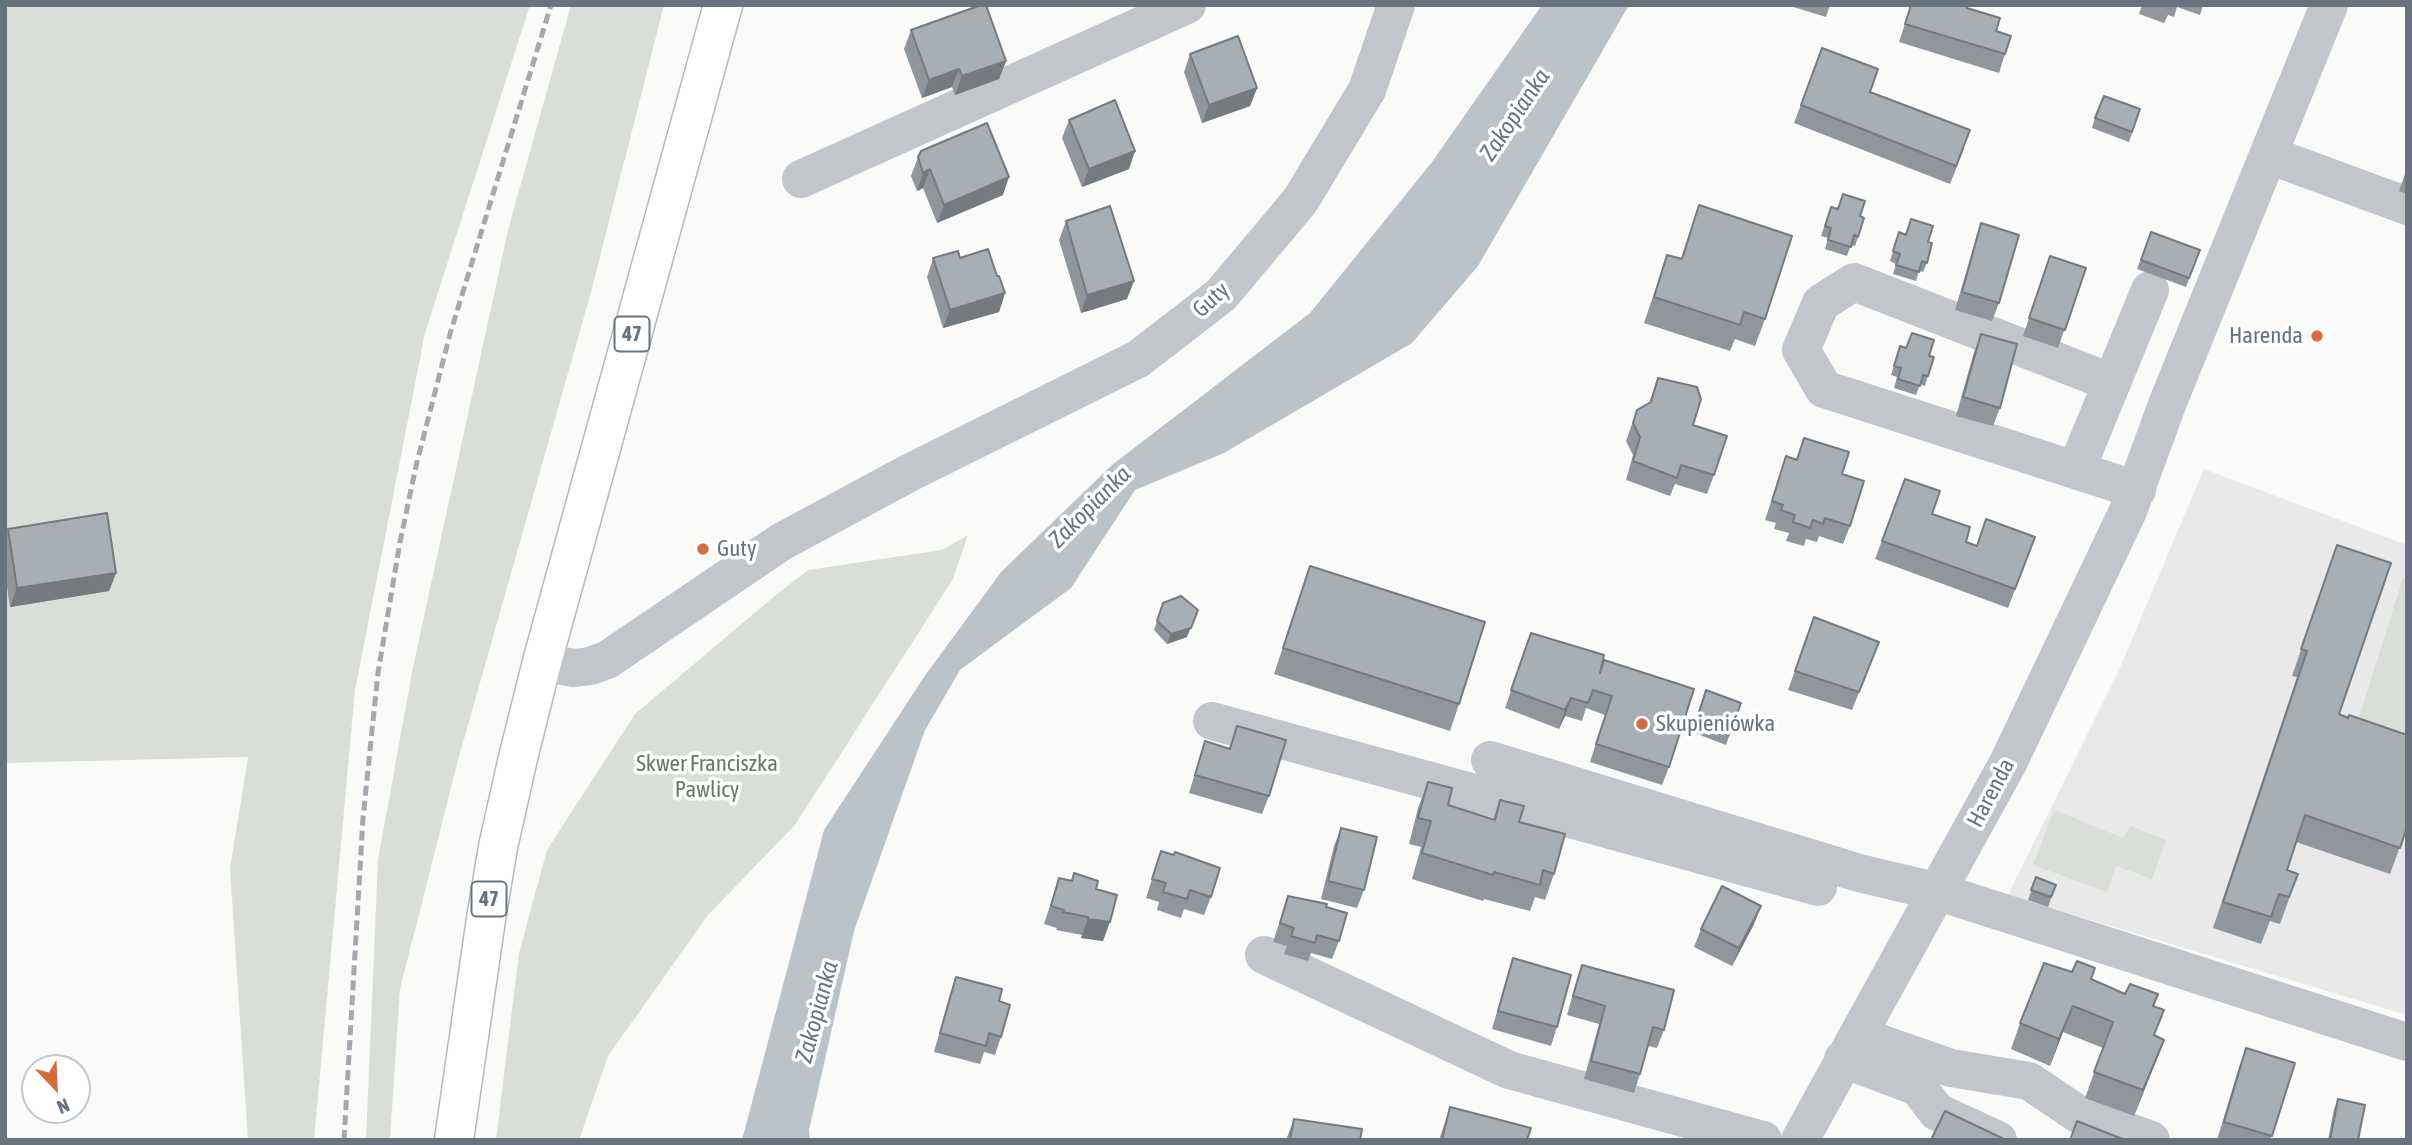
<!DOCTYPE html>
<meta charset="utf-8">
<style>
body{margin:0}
#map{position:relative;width:2412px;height:1145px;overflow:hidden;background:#fafaf8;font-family:"Asap Condensed",sans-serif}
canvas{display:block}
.frame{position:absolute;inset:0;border:7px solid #677480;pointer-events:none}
.north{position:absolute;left:21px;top:1054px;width:70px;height:70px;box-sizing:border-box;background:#fff;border:2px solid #c2c7cc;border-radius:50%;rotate:157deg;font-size:19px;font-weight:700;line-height:28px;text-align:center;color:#677480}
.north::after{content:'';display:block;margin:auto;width:24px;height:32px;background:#d36c3f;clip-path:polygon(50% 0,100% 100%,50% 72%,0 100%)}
</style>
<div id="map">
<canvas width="2412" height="1145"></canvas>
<div class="frame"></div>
<div class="north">N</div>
</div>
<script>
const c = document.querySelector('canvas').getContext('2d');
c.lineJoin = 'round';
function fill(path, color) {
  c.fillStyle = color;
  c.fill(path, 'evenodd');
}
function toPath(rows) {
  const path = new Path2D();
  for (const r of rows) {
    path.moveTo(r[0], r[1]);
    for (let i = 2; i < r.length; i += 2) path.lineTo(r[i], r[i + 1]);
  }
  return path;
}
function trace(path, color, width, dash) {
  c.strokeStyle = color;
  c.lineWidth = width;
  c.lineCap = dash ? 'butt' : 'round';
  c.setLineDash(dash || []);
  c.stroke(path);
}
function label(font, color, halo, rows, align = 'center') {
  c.font = font + ' "Asap Condensed",sans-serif';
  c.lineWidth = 7;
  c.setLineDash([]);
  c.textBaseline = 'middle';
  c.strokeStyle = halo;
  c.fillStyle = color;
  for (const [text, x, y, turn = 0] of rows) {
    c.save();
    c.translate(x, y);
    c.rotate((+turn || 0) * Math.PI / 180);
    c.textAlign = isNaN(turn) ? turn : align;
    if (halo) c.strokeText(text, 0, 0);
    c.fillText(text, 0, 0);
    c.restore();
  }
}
fill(toPath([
 [2204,469,2407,545,2407,1015,2008,895,2119,670]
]), '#e8e9e8');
fill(toPath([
 [5,5,530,5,425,333,355,690,314,1140,248,1140,230,868,248,757,5,763],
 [571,5,664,5,591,292,458,760,400,989,390,1140,366,1140,378,860,413,667,508,230],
 [968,535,953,579,795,825,708,915,608,1056,579,1140,496,1140,519,953,547,850,635,714,777,594,808,570,942,550],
 [2403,578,2407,579,2407,748,2355,730],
 [2054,810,2123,838,2130,826,2166,840,2152,879,2116,866,2107,892,2033,865]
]), '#daded8');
fill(toPath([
 [1542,5,1629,5,1478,266,1412,343,1224,453,1135,490,1071,588,960,670,925,730,854,931,809,1130,810,1140,742,1140,824,830,926,674,1002,571,1112,465,1310,313,1432,162]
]), '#bbc3c8');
const major = toPath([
 [454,1140,486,919,498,847,518,758,542,662,723,5]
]);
trace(major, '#b6b9bd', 41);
trace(toPath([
 [2269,155,2407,206],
 [801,179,1187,5],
 [2110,382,1854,282,1821,303,1801,350,1824,389,2137,490],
 [2076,470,2150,290],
 [542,662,574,668,590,666,607,660,781,542,909,473,1138,359,1221,295,1300,201,1367,90,1396,5],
 [1212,721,1818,887],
 [1490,760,1859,873,1939,892,2407,1042],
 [1264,955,1509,1070,1763,1140],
 [1859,1033,1882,1044,1951,1068,2029,1081,2078,1114,2151,1140],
 [1843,1059,1918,1087,1937,1112,1998,1140],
 [1800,1140,2008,763,2128,511,2168,402,2329,5]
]), '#c2c5c9', 38);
trace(major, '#fff', 38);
trace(toPath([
 [344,1140,363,818,378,673,400,542,416,466,450,334,551,5]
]), '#a4a9af', 5, [10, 5]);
fill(toPath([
 [1787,5,1830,5,1826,17],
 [1911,5,1968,5,1967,8,1996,31,2005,54,1999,73,1899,42],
 [2142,5,2203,5,2200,15,2177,7,2174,17,2168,15,2164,23,2139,14],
 [911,30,1006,61,999,79,955,95,952,87,922,98,904,49],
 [1822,48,1870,92,1964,149,1950,184,1794,123],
 [1190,54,1257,88,1250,106,1202,123,1184,72],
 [2140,109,2129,142,2092,128,2095,118],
 [1069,120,1129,169,1082,187,1062,138],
 [918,157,1003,195,937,223,923,188,917,191,911,176],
 [2407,168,2407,194,2399,191],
 [1699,205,1765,319,1755,346,1735,339,1730,351,1644,323,1667,255,1681,259],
 [1831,207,1860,216,1858,237,1855,246,1851,245,1847,256,1825,249,1828,238,1821,236],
 [1066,221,1127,299,1081,313,1059,240],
 [1981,223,1999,303,1992,321,1955,310,1975,242],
 [1899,232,1928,242,1927,263,1923,272,1919,271,1916,281,1893,274,1896,264,1890,261],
 [2151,232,2200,250,2186,287,2137,269],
 [2050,256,2086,268,2058,348,2023,336],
 [933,258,960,258,997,276,1005,293,999,312,943,328,927,277],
 [1981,334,2000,408,1993,426,1956,416,1974,352],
 [1900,346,1929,356,1928,376,1925,386,1920,384,1916,395,1894,388,1897,377,1891,375],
 [1658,378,1693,425,1714,475,1707,494,1675,484,1670,496,1626,480,1633,455,1626,441,1637,410,1649,403],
 [1804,438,1842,474,1850,526,1843,544,1819,536,1817,542,1806,539,1804,546,1786,541,1789,533,1774,529,1776,523,1765,520,1786,456,1796,460],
 [1905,479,1932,514,1966,542,1976,546,2035,537,2008,608,1875,559],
 [8,529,116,573,109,591,10,607,5,574,5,536],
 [1310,566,1459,704,1450,731,1274,674],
 [2328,571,2339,714,2407,827,2390,874,2296,842,2287,870,2298,874,2280,924,2270,921,2261,944,2213,928,2297,677,2292,676],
 [1163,603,1187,637,1167,644,1154,630],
 [1814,617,1879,642,1852,710,1788,690],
 [1531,633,1600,671,1669,767,1662,785,1590,762,1605,715,1586,708,1582,721,1565,716,1559,729,1505,708],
 [1702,700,1741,703,1726,745,1692,732],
 [1237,726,1269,796,1262,814,1189,793,1205,741,1229,749],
 [1428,782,1448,805,1493,819,1500,800,1519,822,1554,874,1545,900,1535,897,1530,911,1484,899,1483,901,1412,879,1421,847,1409,844,1418,808],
 [1341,828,1364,890,1357,908,1321,899,1334,846],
 [1161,851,1211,897,1204,915,1184,909,1181,918,1157,910,1159,902,1146,898],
 [2036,877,2056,885,2048,907,2028,900],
 [1059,878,1096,889,1103,941,1081,938,1082,935,1056,930,1057,928,1044,924],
 [1288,896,1326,907,1339,941,1332,959,1311,953,1308,961,1284,954,1287,946,1273,942],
 [1754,924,1732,966,1694,947,1701,929],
 [1513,958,1557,1027,1551,1046,1492,1029,1507,977],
 [1582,965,1664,1030,1657,1048,1648,1046,1640,1074,1634,1093,1584,1079,1599,1024,1567,1015,1576,983],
 [956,977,999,1001,1001,1037,995,1055,984,1052,980,1064,934,1052,950,995],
 [2091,979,2153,1006,2155,1036,2164,1040,2134,1116,2085,1098,2103,1048,2063,1032,2050,1066,2011,1049,2020,1023],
 [2246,1048,2295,1063,2270,1140,2217,1140,2239,1067],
 [2338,1099,2358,1140,2328,1140,2334,1109],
 [1450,1107,1527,1140,1439,1140],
 [1294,1119,1360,1140,1286,1140]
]), '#90969b');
fill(toPath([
 [1006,61,999,79,955,95,962,76],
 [959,69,952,87,922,98,929,80],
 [1257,88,1250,106,1202,123,1209,105],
 [1135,151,1129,169,1082,187,1089,169],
 [930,169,923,188,917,191,923,173],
 [1009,177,1003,195,937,223,944,205],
 [1134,281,1127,299,1081,313,1087,295],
 [1005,293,999,312,943,328,950,310],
 [116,573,109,591,10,607,17,588],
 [1198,610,1187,637,1167,644,1171,634],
 [1571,698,1565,716,1559,729,1565,710],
 [1761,906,1754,924,1732,966,1739,948],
 [1088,919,1110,922,1103,941,1081,938],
 [2073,1006,2063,1032,2050,1066,2059,1039],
 [2164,1040,2154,1066,2134,1116,2143,1090]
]), '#757a7e');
const building = toPath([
 [981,5,986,5,1006,61,962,76,959,69,929,80,911,30,981,5],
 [1911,5,1968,5,1967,8,2000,18,1996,31,2011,36,2005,54,1905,24,1911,5],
 [1238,36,1257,88,1209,105,1190,54,1238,36],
 [1822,48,1878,69,1870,92,1970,130,1956,166,1801,105,1822,48],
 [2104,96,2140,109,2132,132,2095,118,2104,96],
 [1115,100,1135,151,1089,169,1069,120,1115,100],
 [987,123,1009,177,944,205,930,169,923,173,918,157,921,151,987,123],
 [1843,194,1865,201,1860,216,1864,218,1858,237,1854,235,1851,247,1828,240,1831,228,1825,226,1831,207,1838,209,1843,194],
 [1699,205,1792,236,1765,319,1744,312,1740,325,1654,297,1667,255,1682,259,1699,205],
 [1110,206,1134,281,1087,295,1066,221,1110,206],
 [1911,219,1933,226,1928,242,1932,243,1927,263,1922,261,1919,272,1896,265,1900,254,1893,251,1899,232,1906,235,1911,219],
 [1981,223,2019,235,1999,303,1962,292,1981,223],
 [2151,232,2200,250,2189,278,2141,260,2151,232],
 [988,249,997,276,999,276,1005,293,950,310,933,258,958,251,960,258,988,249],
 [2050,256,2086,268,2065,330,2029,318,2050,256],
 [1912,333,1934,340,1929,356,1934,357,1928,376,1923,375,1920,386,1898,379,1901,368,1894,366,1900,346,1906,348,1912,333],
 [1981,334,2017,344,2000,408,1963,397,1981,334],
 [1658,378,1697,387,1701,399,1693,425,1727,436,1714,475,1681,465,1677,478,1633,461,1640,437,1633,423,1637,410,1651,402,1658,378],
 [1804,438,1849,452,1842,474,1864,481,1850,526,1825,518,1823,524,1813,520,1810,528,1793,522,1795,515,1781,510,1783,505,1772,501,1786,456,1797,460,1804,438],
 [1905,479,1940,491,1932,514,1970,527,1966,542,1977,546,1986,519,2035,537,2015,589,1882,541,1905,479],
 [107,513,116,573,17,588,8,529,107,513],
 [2337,545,2391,563,2339,714,2348,718,2349,715,2407,735,2407,827,2400,848,2305,815,2287,870,2298,874,2289,897,2279,894,2271,917,2223,902,2307,651,2301,649,2337,545],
 [1310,566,1485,622,1459,704,1283,648,1310,566],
 [1181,596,1198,610,1191,628,1171,634,1157,621,1163,603,1181,596],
 [1814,617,1879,642,1859,692,1795,671,1814,617],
 [1531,633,1604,655,1600,673,1604,660,1694,689,1669,767,1596,744,1612,696,1593,690,1588,703,1571,698,1565,710,1511,690,1531,633],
 [1706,690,1741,703,1729,735,1696,722,1706,690],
 [1237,726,1286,740,1269,796,1195,775,1205,741,1230,749,1237,726],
 [1428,782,1452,788,1448,805,1495,820,1500,800,1524,806,1519,822,1565,834,1554,874,1543,870,1540,885,1494,872,1493,875,1422,853,1431,821,1418,818,1428,782],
 [1341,828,1377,837,1364,890,1328,881,1341,828],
 [1161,851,1174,855,1175,852,1220,868,1211,897,1190,890,1187,899,1163,892,1166,883,1152,879,1161,851],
 [1074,873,1098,881,1096,889,1117,895,1110,922,1088,919,1088,917,1063,912,1064,910,1051,906,1059,878,1072,881,1074,873],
 [2036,877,2056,885,2051,897,2031,890,2036,877],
 [1722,886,1761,906,1739,948,1701,929,1722,886],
 [1288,896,1327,904,1326,907,1347,913,1339,941,1317,935,1315,943,1291,936,1294,928,1280,923,1288,896],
 [1513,958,1571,975,1557,1027,1498,1011,1513,958],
 [2077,961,2095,968,2091,979,2125,994,2130,984,2158,994,2153,1006,2164,1010,2154,1035,2164,1040,2143,1090,2094,1072,2113,1022,2073,1006,2059,1039,2020,1023,2044,963,2072,972,2077,961],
 [1582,965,1674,990,1664,1030,1653,1027,1640,1074,1591,1061,1605,1006,1573,996,1582,965],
 [956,977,1002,989,999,1001,1010,1005,1001,1037,989,1033,986,1046,940,1033,956,977],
 [2246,1048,2295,1063,2272,1136,2224,1122,2246,1048],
 [2338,1099,2365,1105,2358,1140,2330,1140,2338,1099],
 [1450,1107,1531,1128,1527,1140,1442,1140,1450,1107],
 [1945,1111,2006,1140,1931,1140,1945,1111],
 [1294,1119,1362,1129,1360,1140,1290,1140,1294,1119],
 [2077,1121,2125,1140,2070,1140,2077,1121]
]);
fill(building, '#a7aeb4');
trace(building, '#757a7e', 2);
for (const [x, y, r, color] of [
 [2317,336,7,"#d36c3f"],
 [703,549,7,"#d36c3f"],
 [1642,724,7,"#d36c3f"]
]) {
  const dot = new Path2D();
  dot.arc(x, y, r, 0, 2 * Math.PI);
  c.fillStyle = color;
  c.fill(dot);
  trace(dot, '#fff', 2.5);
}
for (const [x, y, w] of [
 [632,334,35],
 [489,899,35]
]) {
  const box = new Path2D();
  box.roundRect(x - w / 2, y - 17.5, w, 35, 5);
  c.fillStyle = '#fff';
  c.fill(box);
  trace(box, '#677480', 2);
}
label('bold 21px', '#677480', null, [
 ["47",632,334],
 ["47",489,899]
]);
label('23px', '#677480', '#fff', [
 ["Guty",1211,300,-42],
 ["Harenda",1991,793,-62]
]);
label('23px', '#677480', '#fff', [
 ["Harenda",2303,336,"right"],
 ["Guty",717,549],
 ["Skupieniówka",1656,724]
], 'left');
label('23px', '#687966', '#fff', [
 ["Skwer Franciszka",707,764],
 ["Pawlicy",707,790]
]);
label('italic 24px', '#677880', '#fff', [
 ["Zakopianka",1515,115,-56],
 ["Zakopianka",1090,507,-45],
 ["Zakopianka",817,1012,-75]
]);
</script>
